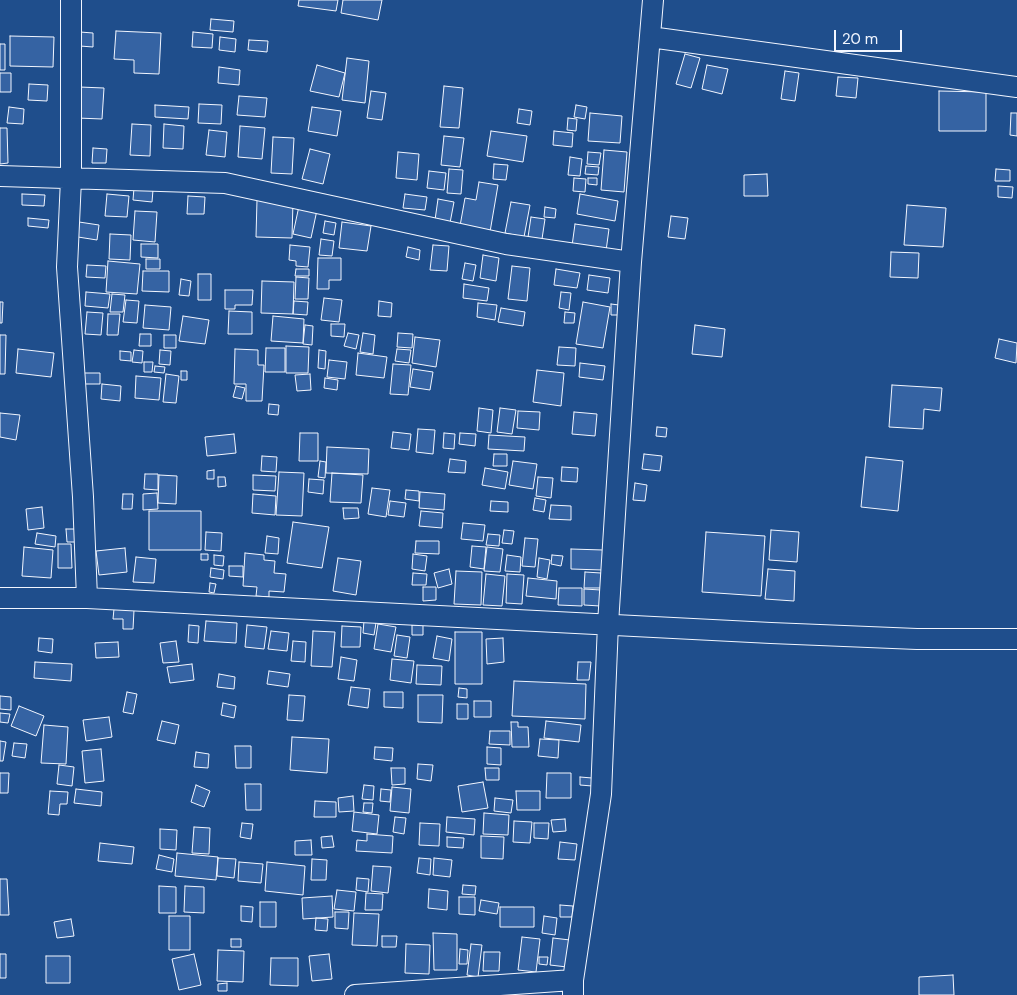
<!DOCTYPE html>
<style>
body{margin:0}
#map{position:relative;width:1017px;height:995px;overflow:hidden;background:#1f4e8c;font-family:"DM Sans",sans-serif}
canvas{display:block}
.scale{position:absolute;left:834px;top:30px;width:68px;height:22px;box-sizing:border-box;border:2px solid #f2f6ff;border-top:0;padding-left:6px;font-size:15px;line-height:18px;white-space:nowrap;color:#f2f6ff;-webkit-text-stroke:4px #1f4e8c;paint-order:stroke}
</style>
<div id="map">
<canvas width="1017" height="995"></canvas>
<div class="scale">20 m</div>
</div>
<script>
const c = document.querySelector('canvas').getContext('2d');
c.lineJoin = 'round';
function fill(path, color) {
  c.fillStyle = color;
  c.fill(path, 'evenodd');
}
function toPath(rows) {
  const path = new Path2D();
  for (const r of rows) {
    path.moveTo(r[0], r[1]);
    for (let i = 2; i < r.length; i += 2) path.lineTo(r[i], r[i + 1]);
  }
  return path;
}
function trace(path, color, width, dash) {
  c.strokeStyle = color;
  c.lineWidth = width;
  c.lineCap = dash ? 'butt' : 'round';
  c.setLineDash(dash || []);
  c.stroke(path);
}
const building = toPath([
 [299,0,338,0,336,11,298,6,299,0],
 [343,0,382,0,378,20,341,13,343,0],
 [211,19,234,21,233,32,210,30,211,19],
 [116,31,161,33,159,74,134,73,134,60,114,59,116,31],
 [80,32,93,33,93,47,80,46,80,32],
 [193,32,213,34,212,48,192,47,193,32],
 [10,36,54,37,53,67,10,66,10,36],
 [220,37,236,39,235,52,219,50,220,37],
 [249,40,268,41,267,52,248,50,249,40],
 [0,44,5,44,5,70,0,70,0,44],
 [685,54,700,58,691,88,676,84,685,54],
 [347,58,369,61,365,103,342,100,347,58],
 [317,65,345,73,339,97,310,91,317,65],
 [707,65,728,69,722,94,702,89,707,65],
 [219,67,240,70,239,85,218,83,219,67],
 [785,71,799,73,795,101,781,99,785,71],
 [0,73,11,73,11,92,0,92,0,73],
 [838,77,858,78,856,98,836,96,838,77],
 [29,84,48,85,47,101,28,100,29,84],
 [444,86,463,88,459,128,440,127,444,86],
 [79,87,104,88,102,119,77,118,79,87],
 [371,91,386,93,382,120,367,118,371,91],
 [939,91,986,92,986,131,939,131,939,91],
 [239,96,267,98,265,117,237,115,239,96],
 [199,104,222,105,221,124,198,123,199,104],
 [155,105,189,107,188,119,155,117,155,105],
 [576,105,587,107,585,119,574,117,576,105],
 [9,107,24,109,23,124,7,123,9,107],
 [312,107,341,111,337,136,308,131,312,107],
 [519,109,532,111,530,125,517,123,519,109],
 [590,113,622,116,620,143,588,141,590,113],
 [1011,113,1017,113,1017,136,1010,135,1011,113],
 [568,118,577,119,576,131,567,130,568,118],
 [132,124,151,125,150,156,130,155,132,124],
 [164,124,184,126,183,149,163,148,164,124],
 [240,126,265,128,262,159,238,157,240,126],
 [0,128,7,128,8,163,0,164,0,128],
 [209,130,227,132,225,157,206,155,209,130],
 [491,131,527,136,523,162,487,156,491,131],
 [554,131,573,133,572,147,553,145,554,131],
 [444,136,464,138,460,167,441,165,444,136],
 [273,137,294,138,292,174,271,173,273,137],
 [93,148,107,149,106,163,92,163,93,148],
 [310,149,330,154,323,184,302,179,310,149],
 [604,150,627,152,624,192,601,190,604,150],
 [398,152,419,154,417,180,396,178,398,152],
 [588,152,601,153,599,165,587,164,588,152],
 [570,157,582,159,580,176,568,175,570,157],
 [494,164,508,165,506,180,493,179,494,164],
 [586,166,599,167,598,175,585,174,586,166],
 [449,169,463,170,461,194,447,193,449,169],
 [996,169,1010,170,1010,181,995,181,996,169],
 [429,171,446,173,444,190,427,188,429,171],
 [767,174,768,196,744,196,744,175,767,174],
 [574,178,586,179,585,192,573,191,574,178],
 [588,178,597,178,597,185,588,184,588,178],
 [479,182,498,185,490,232,460,226,465,198,476,200,479,182],
 [998,186,1013,187,1012,198,998,197,998,186],
 [134,188,153,190,152,202,133,200,134,188],
 [22,194,45,195,44,206,22,205,22,194],
 [107,194,129,196,127,217,105,216,107,194],
 [405,194,427,197,425,210,403,208,405,194],
 [580,194,618,201,615,221,577,214,580,194],
 [188,196,205,197,204,214,187,214,188,196],
 [438,199,454,202,450,223,435,220,438,199],
 [257,200,293,201,292,238,256,237,257,200],
 [511,202,530,205,524,237,505,233,511,202],
 [907,205,946,208,943,247,904,245,907,205],
 [299,206,317,210,311,238,293,234,299,206],
 [545,207,556,209,555,218,544,217,545,207],
 [135,211,157,212,155,242,133,240,135,211],
 [671,216,688,218,685,239,668,237,671,216],
 [531,217,545,219,542,239,528,237,531,217],
 [28,218,49,220,48,228,28,226,28,218],
 [325,221,336,223,334,235,323,233,325,221],
 [79,222,99,225,97,240,78,237,79,222],
 [342,222,371,226,367,251,339,248,342,222],
 [575,224,609,229,606,251,572,246,575,224],
 [110,234,131,235,130,260,109,259,110,234],
 [321,239,334,241,332,256,319,255,321,239],
 [141,244,158,244,158,258,141,257,141,244],
 [290,245,310,247,308,267,296,266,296,261,289,260,290,245],
 [433,245,449,246,447,271,430,270,433,245],
 [408,247,420,250,419,260,406,257,408,247],
 [891,252,919,253,918,278,890,277,891,252],
 [483,255,499,258,496,281,480,278,483,255],
 [318,258,341,258,341,280,329,280,329,289,317,289,318,258],
 [146,259,160,259,160,269,146,269,146,259],
 [108,261,140,264,137,294,106,292,108,261],
 [465,263,476,265,473,281,462,279,465,263],
 [87,265,106,266,105,278,86,277,87,265],
 [512,266,530,268,527,301,508,299,512,266],
 [296,269,309,269,309,276,295,276,296,269],
 [556,269,580,273,577,288,554,285,556,269],
 [143,271,169,271,169,292,142,291,143,271],
 [198,274,211,274,211,300,198,300,198,274],
 [589,275,610,278,608,293,587,290,589,275],
 [296,277,309,278,308,299,295,299,296,277],
 [181,279,191,281,189,296,179,295,181,279],
 [262,281,294,282,293,314,261,313,262,281],
 [464,284,489,288,487,301,463,298,464,284],
 [225,290,253,290,252,305,235,305,235,309,225,309,225,290],
 [86,292,110,294,108,308,85,306,86,292],
 [561,292,571,293,569,310,559,308,561,292],
 [112,294,125,295,123,312,110,312,112,294],
 [324,298,342,300,339,322,321,320,324,298],
 [126,300,139,301,137,323,123,322,126,300],
 [294,301,308,302,307,315,293,314,294,301],
 [379,301,392,303,391,317,378,316,379,301],
 [0,302,3,302,2,323,0,323,0,302],
 [583,302,610,307,603,348,576,344,583,302],
 [478,303,497,305,495,320,477,317,478,303],
 [611,304,619,305,618,315,611,315,611,304],
 [145,305,171,307,169,330,143,328,145,305],
 [501,308,525,312,523,326,498,322,501,308],
 [229,311,252,312,252,334,228,334,229,311],
 [87,312,103,313,101,335,85,334,87,312],
 [565,312,575,313,574,323,564,323,565,312],
 [108,314,120,314,118,335,107,335,108,314],
 [183,316,209,320,205,344,179,341,183,316],
 [273,316,304,319,303,343,271,341,273,316],
 [331,324,345,324,344,337,331,336,331,324],
 [305,325,313,326,312,345,303,344,305,325],
 [695,325,725,329,722,357,692,354,695,325],
 [348,333,359,335,356,349,344,346,348,333],
 [363,333,375,335,373,354,360,352,363,333],
 [398,333,413,334,412,348,397,347,398,333],
 [140,334,151,334,151,346,139,346,140,334],
 [0,335,6,335,5,374,0,374,0,335],
 [164,335,176,335,176,348,164,348,164,335],
 [415,337,440,340,436,367,412,363,415,337],
 [999,339,1017,343,1016,363,995,358,999,339],
 [286,346,309,347,308,373,286,373,286,346],
 [559,347,576,348,575,366,557,365,559,347],
 [266,348,285,348,285,372,265,372,266,348],
 [18,349,54,353,51,377,16,373,18,349],
 [235,349,258,350,258,365,264,365,262,401,246,401,246,384,234,384,235,349],
 [397,349,411,350,409,363,395,361,397,349],
 [134,350,143,351,142,363,132,362,134,350],
 [160,350,171,351,170,365,159,364,160,350],
 [319,350,326,351,325,369,318,368,319,350],
 [120,351,131,352,131,361,120,360,120,351],
 [358,353,387,357,384,378,356,375,358,353],
 [329,360,347,362,345,379,327,377,329,360],
 [144,362,153,362,152,372,144,372,144,362],
 [580,363,605,366,603,380,579,377,580,363],
 [393,364,411,365,408,395,390,394,393,364],
 [155,366,165,367,164,373,154,372,155,366],
 [413,369,433,372,430,390,410,387,413,369],
 [537,370,564,373,561,406,533,402,537,370],
 [181,371,187,371,187,380,181,380,181,371],
 [84,373,100,373,100,384,84,384,84,373],
 [166,374,179,376,176,403,163,402,166,374],
 [310,374,311,390,297,391,295,375,310,374],
 [136,376,161,378,159,400,135,398,136,376],
 [325,378,338,380,337,390,324,388,325,378],
 [102,384,121,386,120,401,101,399,102,384],
 [892,385,942,388,940,411,924,409,923,429,889,427,892,385],
 [236,386,245,388,242,399,233,397,236,386],
 [269,404,279,405,278,415,268,414,269,404],
 [479,408,493,410,491,433,477,431,479,408],
 [500,408,516,410,512,434,497,432,500,408],
 [518,411,540,412,539,430,517,428,518,411],
 [574,412,597,414,595,436,572,434,574,412],
 [0,413,20,415,16,440,0,437,0,413],
 [657,427,667,428,666,437,656,436,657,427],
 [418,429,435,430,433,454,416,452,418,429],
 [393,432,411,434,409,450,391,448,393,432],
 [300,433,318,433,318,461,299,461,300,433],
 [444,433,455,434,454,449,443,448,444,433],
 [460,433,476,434,475,446,459,444,460,433],
 [234,434,236,453,207,456,205,437,234,434],
 [489,435,525,437,524,451,488,449,489,435],
 [327,447,369,449,368,474,326,473,327,447],
 [494,454,507,454,507,466,493,466,494,454],
 [644,454,662,456,660,471,642,469,644,454],
 [262,456,277,457,276,472,261,471,262,456],
 [866,457,903,461,898,511,861,507,866,457],
 [450,459,466,461,465,473,448,472,450,459],
 [320,461,326,462,325,478,318,477,320,461],
 [513,461,537,464,533,489,509,485,513,461],
 [562,467,578,468,577,482,561,481,562,467],
 [485,468,508,472,505,489,482,485,485,468],
 [214,470,214,479,207,479,207,471,214,470],
 [279,472,304,473,302,516,276,515,279,472],
 [332,473,363,475,361,503,330,502,332,473],
 [145,474,158,474,158,490,144,489,145,474],
 [159,475,177,476,176,504,158,503,159,475],
 [253,475,276,476,275,491,253,490,253,475],
 [218,477,225,477,226,486,218,487,218,477],
 [538,477,553,478,551,498,536,496,538,477],
 [309,479,324,480,323,494,308,492,309,479],
 [635,483,647,485,645,501,633,500,635,483],
 [372,488,390,490,386,517,368,514,372,488],
 [406,490,419,491,419,501,405,499,406,490],
 [420,492,445,494,444,510,419,508,420,492],
 [157,493,158,509,143,510,143,494,157,493],
 [123,494,133,494,132,509,122,509,123,494],
 [253,494,276,496,275,515,252,513,253,494],
 [535,498,546,500,544,512,533,510,535,498],
 [390,501,406,503,404,517,388,515,390,501],
 [491,501,508,502,508,512,490,511,491,501],
 [551,505,571,506,571,520,549,519,551,505],
 [42,507,44,528,28,530,26,509,42,507],
 [343,508,358,508,359,518,344,519,343,508],
 [149,511,201,511,201,550,149,550,149,511],
 [421,511,443,513,442,528,419,526,421,511],
 [293,522,329,527,322,568,287,563,293,522],
 [463,523,485,525,483,541,461,539,463,523],
 [66,529,81,529,81,542,67,542,66,529],
 [504,530,514,531,512,544,502,543,504,530],
 [771,530,799,532,797,562,769,560,771,530],
 [206,532,222,533,221,551,205,550,206,532],
 [706,532,765,536,761,596,702,592,706,532],
 [37,533,56,536,55,547,35,544,37,533],
 [488,534,500,535,499,546,486,545,488,534],
 [267,536,279,538,278,554,265,553,267,536],
 [525,538,538,539,535,567,522,566,525,538],
 [416,541,439,541,439,554,415,553,416,541],
 [58,544,71,544,72,568,58,568,58,544],
 [472,546,486,547,484,569,470,567,472,546],
 [24,547,53,550,51,578,22,576,24,547],
 [487,547,503,549,500,572,484,571,487,547],
 [125,548,127,572,99,575,96,551,125,548],
 [571,549,603,550,602,570,571,569,571,549],
 [245,553,264,555,264,560,275,561,274,573,286,574,284,592,269,591,269,597,256,596,257,587,243,586,245,553],
 [201,554,208,554,208,560,201,560,201,554],
 [413,554,427,556,425,571,412,569,413,554],
 [214,555,224,556,223,566,214,565,214,555],
 [507,555,521,557,520,572,505,571,507,555],
 [552,555,563,556,561,566,551,564,552,555],
 [136,557,156,559,154,583,133,582,136,557],
 [338,558,361,561,356,595,333,591,338,558],
 [539,558,550,560,547,579,537,577,539,558],
 [229,566,243,566,243,577,229,576,229,566],
 [211,568,224,570,223,579,210,577,211,568],
 [449,569,452,584,438,588,434,573,449,569],
 [768,569,795,571,794,601,765,599,768,569],
 [456,571,482,572,481,605,454,604,456,571],
 [585,572,601,573,601,588,584,588,585,572],
 [413,573,427,574,426,585,412,585,413,573],
 [486,574,505,576,502,606,483,605,486,574],
 [507,574,524,575,522,604,506,603,507,574],
 [528,578,557,581,556,599,526,596,528,578],
 [210,583,216,584,214,593,209,592,210,583],
 [423,587,436,587,436,600,423,601,423,587],
 [559,588,582,588,582,606,558,605,559,588],
 [584,589,601,590,600,606,584,605,584,589],
 [114,609,134,610,133,629,123,629,123,619,113,619,114,609],
 [206,621,237,623,236,643,204,641,206,621],
 [364,621,376,623,374,635,363,633,364,621],
 [378,624,396,627,391,652,374,649,378,624],
 [189,625,199,626,198,643,188,642,189,625],
 [247,625,267,627,264,649,245,647,247,625],
 [412,625,423,625,423,635,412,635,412,625],
 [342,626,361,627,360,647,341,647,342,626],
 [271,631,289,633,287,651,268,649,271,631],
 [313,631,335,632,332,667,311,666,313,631],
 [455,632,482,632,482,684,455,684,455,632],
 [397,635,410,637,407,658,394,656,397,635],
 [437,636,452,639,449,661,433,658,437,636],
 [39,638,53,639,52,653,38,651,39,638],
 [503,638,504,662,487,664,486,639,503,638],
 [176,641,179,662,163,663,160,643,176,641],
 [293,641,306,642,305,662,291,661,293,641],
 [118,642,119,657,96,658,95,643,118,642],
 [341,657,357,660,354,681,338,679,341,657],
 [392,659,414,661,411,683,390,680,392,659],
 [35,662,72,664,71,681,34,678,35,662],
 [578,662,591,662,589,680,577,680,578,662],
 [192,664,194,680,170,683,167,667,192,664],
 [417,665,442,666,441,685,416,684,417,665],
 [269,671,290,674,288,687,267,684,269,671],
 [219,674,235,677,234,689,217,687,219,674],
 [514,681,586,684,585,719,512,716,514,681],
 [351,687,370,689,368,708,348,705,351,687],
 [459,688,467,689,467,698,458,697,459,688],
 [127,692,137,694,133,714,123,712,127,692],
 [384,692,403,692,403,708,384,707,384,692],
 [289,695,305,696,303,721,287,720,289,695],
 [418,695,443,695,442,723,418,722,418,695],
 [0,696,11,697,11,710,0,709,0,696],
 [474,701,491,701,491,717,474,717,474,701],
 [223,703,236,706,234,718,221,715,223,703],
 [457,704,468,704,468,719,457,719,457,704],
 [19,706,44,716,36,736,11,726,19,706],
 [0,713,10,714,8,723,0,722,0,713],
 [109,717,112,737,86,741,83,720,109,717],
 [162,721,179,725,175,744,157,740,162,721],
 [546,721,581,725,579,742,544,738,546,721],
 [511,722,518,722,518,727,528,727,529,747,512,747,511,722],
 [44,725,68,727,66,764,41,763,44,725],
 [490,731,510,731,510,745,489,744,490,731],
 [292,737,329,739,327,773,290,770,292,737],
 [540,739,559,740,558,758,538,756,540,739],
 [0,741,6,742,3,761,0,761,0,741],
 [14,743,27,744,25,758,12,756,14,743],
 [235,746,251,746,251,768,236,768,235,746],
 [375,747,393,748,392,761,374,759,375,747],
 [487,747,501,748,501,765,487,764,487,747],
 [101,749,104,781,85,783,82,751,101,749],
 [196,752,209,754,208,768,194,767,196,752],
 [418,764,433,765,431,781,417,779,418,764],
 [59,765,74,767,72,786,57,784,59,765],
 [391,768,405,768,405,784,392,785,391,768],
 [485,768,499,768,499,780,486,780,485,768],
 [0,773,9,773,8,793,0,793,0,773],
 [547,773,571,773,571,798,546,798,547,773],
 [580,777,592,778,592,786,580,785,580,777],
 [483,782,488,808,462,812,458,786,483,782],
 [245,784,261,784,261,810,246,810,245,784],
 [196,785,210,791,204,807,191,802,196,785],
 [364,785,374,786,373,800,362,799,364,785],
 [392,787,411,789,409,813,390,811,392,787],
 [76,789,102,792,101,806,74,803,76,789],
 [381,789,391,790,390,802,380,801,381,789],
 [50,791,68,792,67,804,60,804,59,815,48,814,50,791],
 [516,791,540,791,540,810,517,810,516,791],
 [353,796,354,811,339,812,338,798,353,796],
 [495,798,513,800,511,813,494,811,495,798],
 [315,801,336,802,336,817,314,817,315,801],
 [364,803,373,803,372,813,363,812,364,803],
 [354,812,379,815,377,834,352,831,354,812],
 [484,813,509,815,508,835,483,834,484,813],
 [395,817,406,818,404,834,393,832,395,817],
 [447,817,475,819,474,835,446,832,447,817],
 [565,819,566,831,553,832,551,820,565,819],
 [514,821,532,822,530,843,513,842,514,821],
 [242,823,253,824,251,839,240,837,242,823],
 [420,823,440,824,439,846,419,845,420,823],
 [534,823,549,823,548,839,534,838,534,823],
 [194,827,210,828,209,854,192,853,194,827],
 [160,829,177,830,176,850,160,849,160,829],
 [367,834,393,836,392,853,356,851,357,840,367,841,367,834],
 [332,836,334,847,322,848,321,837,332,836],
 [481,836,504,837,503,859,481,858,481,836],
 [447,837,464,838,463,848,447,847,447,837],
 [311,840,312,855,295,855,295,841,311,840],
 [560,842,577,844,575,860,558,859,560,842],
 [100,843,134,847,132,864,98,861,100,843],
 [177,853,218,857,216,880,175,876,177,853],
 [159,855,174,859,172,872,156,869,159,855],
 [218,858,236,859,234,878,217,876,218,858],
 [419,858,431,859,430,875,417,873,419,858],
 [434,858,452,860,450,877,433,875,434,858],
 [312,859,327,860,326,880,311,880,312,859],
 [239,862,263,864,261,883,238,881,239,862],
 [267,862,305,866,303,895,265,891,267,862],
 [373,866,391,867,388,893,371,891,373,866],
 [357,878,369,879,368,892,356,890,357,878],
 [0,879,7,879,9,915,0,915,0,879],
 [463,885,476,886,475,895,462,894,463,885],
 [159,886,176,887,176,913,159,913,159,886],
 [185,886,204,887,204,913,184,912,185,886],
 [429,889,448,891,447,910,428,908,429,889],
 [337,890,356,892,354,911,334,909,337,890],
 [366,893,383,894,382,910,365,910,366,893],
 [332,896,333,917,303,919,302,898,332,896],
 [459,897,475,897,475,915,459,914,459,897],
 [481,900,499,903,497,914,479,911,481,900],
 [260,902,276,902,276,927,260,927,260,902],
 [560,905,573,906,572,917,560,917,560,905],
 [241,906,253,907,252,922,241,921,241,906],
 [500,907,534,907,534,927,500,927,500,907],
 [335,912,349,912,348,929,335,928,335,912],
 [354,913,379,914,377,946,352,945,354,913],
 [169,916,190,916,190,950,169,950,169,916],
 [544,916,557,918,555,935,542,933,544,916],
 [316,918,328,919,327,931,315,930,316,918],
 [71,919,74,936,57,938,54,922,71,919],
 [433,933,457,934,457,970,434,970,433,933],
 [382,936,397,936,396,947,382,947,382,936],
 [522,937,540,939,536,972,518,970,522,937],
 [553,938,570,940,567,967,550,965,553,938],
 [231,939,241,939,241,947,231,947,231,939],
 [406,944,430,945,429,974,405,973,406,944],
 [471,944,482,945,478,977,467,975,471,944],
 [460,949,468,950,467,964,459,964,460,949],
 [218,950,244,951,243,982,217,981,218,950],
 [484,952,500,952,499,971,483,971,484,952],
 [0,954,6,954,6,978,0,978,0,954],
 [194,954,201,985,179,990,172,959,194,954],
 [329,954,332,979,312,981,309,956,329,954],
 [46,956,70,956,70,983,46,983,46,956],
 [539,957,548,957,547,965,539,964,539,957],
 [271,958,298,958,298,986,270,985,271,958],
 [953,975,954,995,919,995,919,977,953,975],
 [227,983,227,991,218,991,218,984,227,983]
]);
fill(building, '#3563a3');
trace(building, '#f2f6ff', 1);
const street = toPath([
 [71,0,71,179,67,267,83,497,87,598],
 [650,37,1017,87],
 [0,176,225,183,506,244,631,262],
 [0,598,87,598,771,633,917,639,1017,639],
 [355,995,573,980],
 [573,995,573,980,601,794,608,624,631,262,653,0]
]);
trace(street, '#f2f6ff', 22);
trace(street, '#1f4e8c', 20);
</script>
